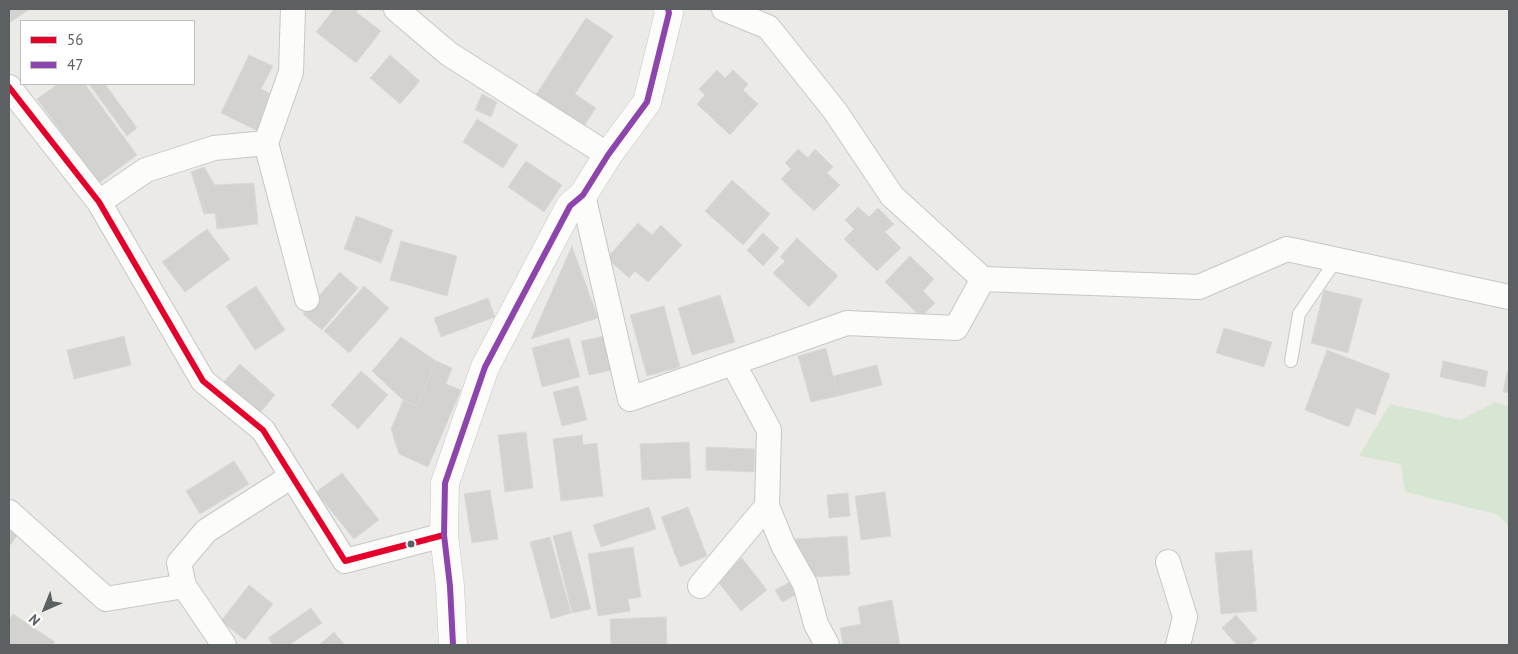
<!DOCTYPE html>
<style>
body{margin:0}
#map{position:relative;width:1518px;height:654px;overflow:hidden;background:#ebeae6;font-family:"PT Sans",sans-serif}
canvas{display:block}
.frame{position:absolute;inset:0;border:10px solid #5c6063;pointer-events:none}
.legend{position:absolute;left:20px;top:20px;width:175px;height:65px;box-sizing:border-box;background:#fff;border:1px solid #bebfc1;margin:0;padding:6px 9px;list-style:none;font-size:15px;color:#5c6063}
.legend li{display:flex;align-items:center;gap:10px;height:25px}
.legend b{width:25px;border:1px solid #bebfc1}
.north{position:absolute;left:20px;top:584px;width:50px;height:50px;-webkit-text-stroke:4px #fff;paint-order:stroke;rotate:224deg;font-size:14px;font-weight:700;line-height:20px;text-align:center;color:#5c6063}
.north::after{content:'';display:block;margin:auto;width:18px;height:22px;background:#5c6063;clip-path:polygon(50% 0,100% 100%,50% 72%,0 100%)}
</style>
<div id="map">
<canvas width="1518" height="654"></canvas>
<div class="frame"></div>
<ul class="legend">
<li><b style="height:6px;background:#e4002b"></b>56</li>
<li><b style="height:6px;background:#8e44ad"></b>47</li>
</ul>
<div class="north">N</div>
</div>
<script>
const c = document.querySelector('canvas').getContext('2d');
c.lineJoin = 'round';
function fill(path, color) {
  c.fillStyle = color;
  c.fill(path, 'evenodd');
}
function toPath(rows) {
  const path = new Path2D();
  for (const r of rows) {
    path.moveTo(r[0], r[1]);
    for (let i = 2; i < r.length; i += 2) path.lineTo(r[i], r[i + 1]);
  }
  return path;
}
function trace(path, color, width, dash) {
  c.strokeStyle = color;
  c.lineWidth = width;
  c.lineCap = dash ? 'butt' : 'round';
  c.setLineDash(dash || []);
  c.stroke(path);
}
fill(toPath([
 [1496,402,1509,407,1509,526,1496,514,1405,492,1401,464,1359,456,1390,404,1460,420]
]), '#d7e6d3');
const building = toPath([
 [9,9,30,9,9,23,9,9],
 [334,9,359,9,356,12,381,31,356,63,316,32,334,9],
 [586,18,613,36,575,94,596,108,583,128,535,96,586,18],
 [249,55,273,66,261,89,275,96,258,131,221,113,249,55],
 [390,55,420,81,400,104,370,78,390,55],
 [717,70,725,78,733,70,748,84,743,90,758,104,730,135,697,104,705,95,699,89,717,70],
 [58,84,85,84,137,155,99,183,37,99,58,84],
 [89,84,105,84,137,128,127,136,89,84],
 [482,94,497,102,491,117,475,110,482,94],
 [477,119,518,145,503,168,463,142,477,119],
 [798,149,808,158,815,149,833,167,827,173,840,185,814,211,781,179,791,169,785,163,798,149],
 [526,161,562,185,544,212,508,187,526,161],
 [204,167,215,185,254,183,258,224,217,229,215,213,204,214,191,172,204,167],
 [732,180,770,214,743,245,705,211,732,180],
 [858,207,869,217,878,208,894,224,885,232,901,248,877,271,844,239,854,229,845,220,858,207],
 [356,216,393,230,381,263,344,249,356,216],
 [638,223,652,235,661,225,682,245,648,282,635,271,629,278,607,258,638,223],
 [207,229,230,259,185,292,162,262,207,229],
 [763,233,779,248,763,266,747,250,763,233],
 [797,238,838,276,809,307,773,273,785,261,780,257,797,238],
 [401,241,457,256,447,296,390,280,401,241],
 [572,246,598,318,531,339,572,246],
 [910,256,934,279,923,291,935,303,921,317,885,282,910,256],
 [340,272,358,288,322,330,303,314,340,272],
 [256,286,285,330,255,350,226,306,256,286],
 [364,286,389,308,349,353,324,331,364,286],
 [1324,290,1362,299,1348,353,1311,343,1324,290],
 [720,295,735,342,692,355,678,308,720,295],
 [488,298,495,317,441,337,434,318,488,298],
 [664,306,680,367,647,376,630,315,664,306],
 [1224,328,1272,342,1264,367,1216,353,1224,328],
 [124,336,131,365,74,379,67,350,124,336],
 [605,336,612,370,589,375,581,341,605,336],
 [401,337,436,361,417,406,403,400,372,371,401,337],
 [569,338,580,377,542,387,532,348,569,338],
 [826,348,838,396,811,402,798,356,826,348],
 [1327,350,1390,374,1375,415,1356,408,1349,427,1305,410,1327,350],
 [436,361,452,368,446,384,461,390,428,467,399,454,391,429,403,400,417,406,436,361],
 [1443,361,1488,371,1485,387,1440,377,1443,361],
 [240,364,275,395,258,415,222,384,240,364],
 [877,365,882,385,838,396,833,376,877,365],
 [361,371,388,395,358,429,331,405,361,371],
 [1507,372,1509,373,1509,393,1503,392,1507,372],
 [578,386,587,420,562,426,553,392,578,386],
 [526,432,533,488,505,492,498,435,526,432],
 [582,435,583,445,597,443,603,496,561,501,553,439,582,435],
 [689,442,691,478,642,480,640,444,689,442],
 [706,447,755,449,754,472,706,470,706,447],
 [234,461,249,484,200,514,186,491,234,461],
 [342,473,379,520,354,539,316,492,342,473],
 [490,490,498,539,472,543,464,494,490,490],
 [885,492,891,536,861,540,855,496,885,492],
 [848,493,850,516,829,518,827,495,848,493],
 [649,507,656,529,601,547,593,525,649,507],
 [688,507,707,556,680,567,661,517,688,507],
 [9,527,18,534,9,547,9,527],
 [571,531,591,609,572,613,553,536,571,531],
 [847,536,850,575,813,577,795,539,847,536],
 [550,537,571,613,551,619,530,542,550,537],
 [633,547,641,597,628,599,630,611,598,616,588,554,633,547],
 [1252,550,1257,611,1221,614,1215,553,1252,550],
 [742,558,767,590,741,611,716,579,742,558],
 [792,581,799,593,782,602,775,590,792,581],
 [249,585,273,604,245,640,221,621,249,585],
 [892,600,900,645,843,645,840,628,861,624,858,607,892,600],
 [311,608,322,623,289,645,273,645,268,638,311,608],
 [13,614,55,642,52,645,9,645,9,620,13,614],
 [1236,615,1257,639,1250,645,1237,645,1222,628,1236,615],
 [666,617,667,645,611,645,610,619,666,617],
 [334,632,344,644,342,645,319,645,334,632]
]);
fill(building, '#d3d2cf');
trace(building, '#dad9d6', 1);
const service = toPath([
 [1291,361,1299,314,1336,260]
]);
const minor = toPath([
 [396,9,449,54,608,155],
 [724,9,768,27,835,111,892,196,983,279,1199,287,1287,249,1509,297],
 [9,87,99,202,203,381,263,430,345,561,444,535],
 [266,143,307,299],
 [583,195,630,399,847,323,956,328,983,279],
 [99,202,146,170,214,148,266,143,291,72,293,9],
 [733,363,769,430,767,506,783,545,805,584,816,624,827,645],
 [9,512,106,599,184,586,224,645],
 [1168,562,1185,617,1178,645],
 [184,586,179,563,206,531,292,476],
 [700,586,767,506]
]);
const tertiary = toPath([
 [453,645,450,586,444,535,445,483,485,367,570,206,583,195,608,155,647,102,669,13,668,9]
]);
trace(service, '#c7c7c7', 14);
trace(minor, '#c7c7c7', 26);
trace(tertiary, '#c7c7c7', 29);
trace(service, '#fcfcfb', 12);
trace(minor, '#fcfcfb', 24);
trace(tertiary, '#fcfcfb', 28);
trace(toPath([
 [9,87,99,202,203,381,263,430,345,561,444,535]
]), '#e4002b', 6);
trace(toPath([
 [453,645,450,586,444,535,445,483,485,367,570,206,583,195,608,155,647,102,669,13,668,9]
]), '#8e44ad', 6);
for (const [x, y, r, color] of [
 [411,544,4.5,"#5c6063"]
]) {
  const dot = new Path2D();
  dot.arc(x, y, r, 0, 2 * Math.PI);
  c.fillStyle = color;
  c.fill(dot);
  trace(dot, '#fff', 2);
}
</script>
